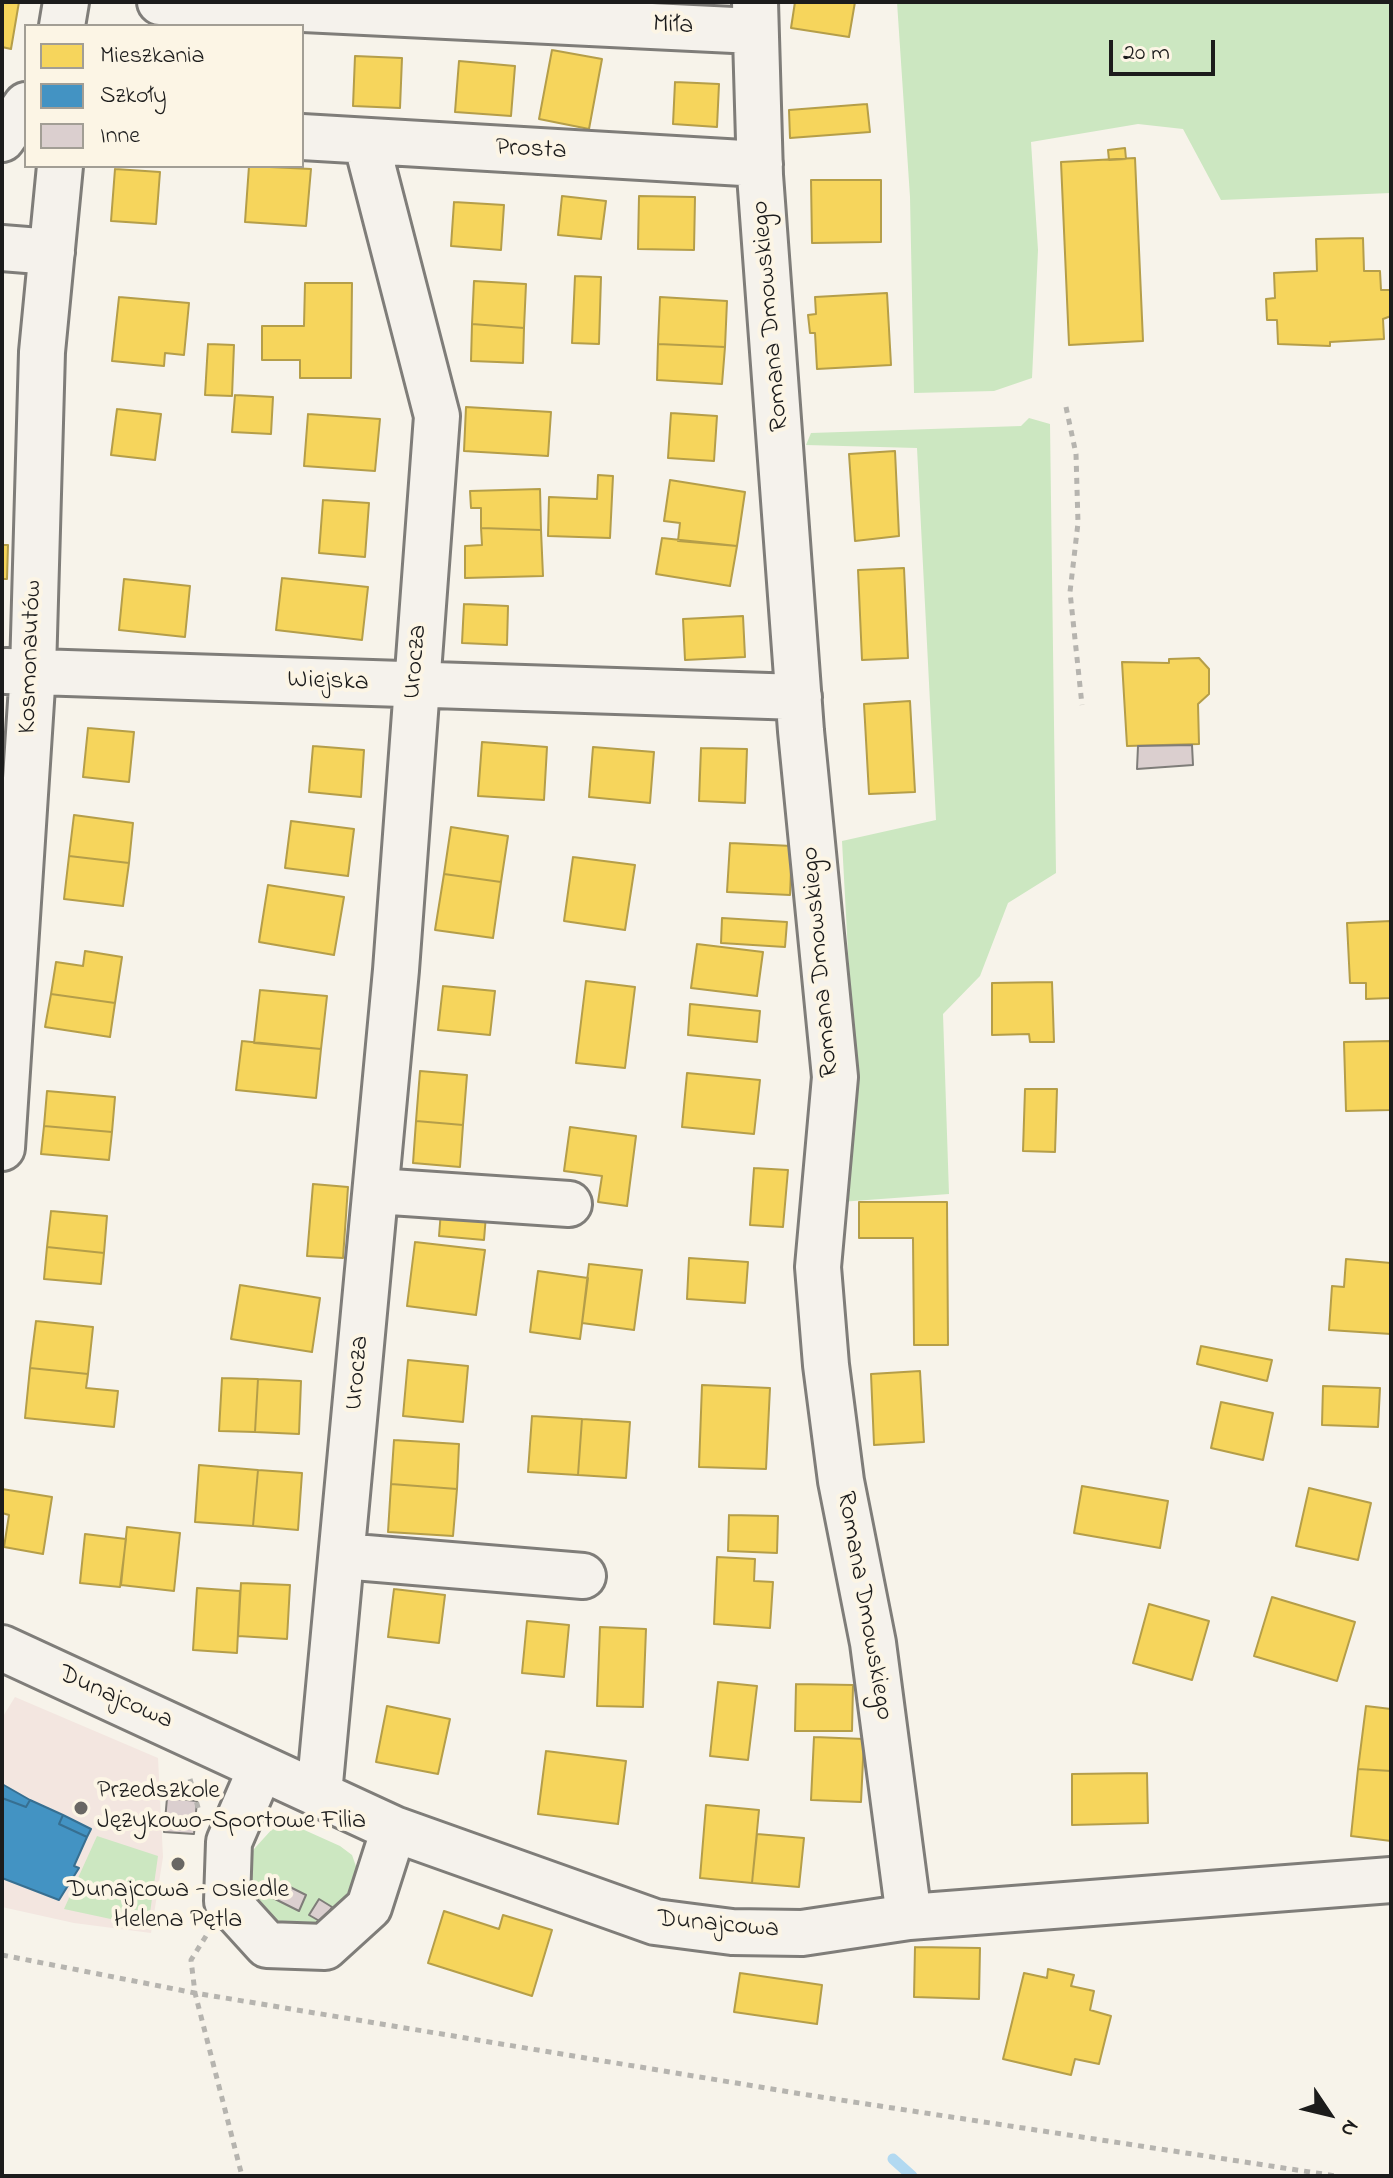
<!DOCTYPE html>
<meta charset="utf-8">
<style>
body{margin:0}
#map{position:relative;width:1393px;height:2178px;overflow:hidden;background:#f7f3ea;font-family:"Indie Flower",sans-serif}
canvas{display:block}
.frame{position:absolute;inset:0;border:4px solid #1c1c1c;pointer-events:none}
.legend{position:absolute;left:24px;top:24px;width:280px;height:144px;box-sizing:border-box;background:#fcf5e5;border:2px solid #a29e95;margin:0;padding:10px 14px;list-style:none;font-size:24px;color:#1c1c1c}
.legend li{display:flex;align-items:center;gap:16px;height:40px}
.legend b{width:40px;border:2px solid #a29e95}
.north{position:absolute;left:1289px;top:2074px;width:80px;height:80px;-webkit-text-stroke:6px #fcf5e5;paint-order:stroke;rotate:125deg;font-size:22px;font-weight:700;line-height:32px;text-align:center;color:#1c1c1c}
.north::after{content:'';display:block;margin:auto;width:28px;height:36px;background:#1c1c1c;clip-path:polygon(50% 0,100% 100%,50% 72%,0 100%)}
.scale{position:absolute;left:1109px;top:40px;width:106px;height:36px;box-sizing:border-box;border:4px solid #1c1c1c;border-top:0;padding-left:10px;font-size:24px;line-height:28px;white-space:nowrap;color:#1c1c1c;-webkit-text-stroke:6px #fcf5e5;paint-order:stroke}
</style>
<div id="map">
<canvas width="1393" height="2178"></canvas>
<div class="frame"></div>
<ul class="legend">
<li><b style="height:22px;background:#f6d55c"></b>Mieszkania</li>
<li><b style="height:22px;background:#4393c3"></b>Szkoły</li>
<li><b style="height:22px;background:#dbcfcf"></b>Inne</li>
</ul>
<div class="north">N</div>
<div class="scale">20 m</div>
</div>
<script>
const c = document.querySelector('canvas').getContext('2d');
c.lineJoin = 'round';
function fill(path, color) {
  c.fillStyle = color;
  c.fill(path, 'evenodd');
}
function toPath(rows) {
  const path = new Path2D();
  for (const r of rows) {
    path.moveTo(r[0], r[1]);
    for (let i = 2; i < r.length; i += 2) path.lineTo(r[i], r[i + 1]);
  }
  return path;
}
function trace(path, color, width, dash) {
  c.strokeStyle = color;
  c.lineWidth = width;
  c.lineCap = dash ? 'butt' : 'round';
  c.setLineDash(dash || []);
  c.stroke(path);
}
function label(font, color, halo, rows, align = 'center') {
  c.font = font + ' "Indie Flower",sans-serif';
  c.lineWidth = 8;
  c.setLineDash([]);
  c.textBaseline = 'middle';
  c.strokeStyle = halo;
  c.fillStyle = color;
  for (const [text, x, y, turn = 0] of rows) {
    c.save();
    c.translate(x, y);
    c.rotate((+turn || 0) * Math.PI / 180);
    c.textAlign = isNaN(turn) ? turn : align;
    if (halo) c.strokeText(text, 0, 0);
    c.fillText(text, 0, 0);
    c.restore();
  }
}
fill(toPath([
 [15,1697,158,1758,163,1857,151,1933,74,1923,2,1907,2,1718]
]), '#f3e6e0');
fill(toPath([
 [897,2,1391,2,1391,193,1221,200,1183,129,1138,124,1031,142,1038,250,1032,378,994,391,914,393,910,197],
 [1029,418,1050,424,1056,873,1008,903,980,976,943,1014,949,1194,840,1202,854,1064,842,841,936,820,917,448,806,445,811,433,1021,426],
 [291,1824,340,1846,352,1855,357,1869,356,1887,326,1927,285,1932,249,1902,242,1878,254,1849,274,1827],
 [97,1836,158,1856,148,1927,64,1909]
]), '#cce7c1');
const homes = toPath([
 [2,2,19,2,11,49,2,47,2,2],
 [795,2,855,2,849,37,791,28,795,2],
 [552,50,602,59,589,129,539,119,552,50],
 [355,56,402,58,400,108,353,106,355,56],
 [459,61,515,66,511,116,455,112,459,61],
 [675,82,719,84,717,127,673,124,675,82],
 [867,104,870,132,790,138,789,110,867,104],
 [1125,148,1126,159,1109,160,1108,150,1125,148],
 [1135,158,1143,341,1069,345,1061,162,1135,158],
 [249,166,311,169,306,226,245,222,249,166],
 [115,169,160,172,156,224,111,221,115,169],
 [811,180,881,180,881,242,812,243,811,180],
 [562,196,606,201,601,239,558,235,562,196],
 [639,196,695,197,694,250,638,249,639,196],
 [454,202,504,205,501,250,451,246,454,202],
 [1363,238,1364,271,1380,271,1381,290,1390,290,1391,316,1383,319,1384,339,1330,342,1330,346,1278,344,1277,320,1267,320,1266,299,1275,298,1274,273,1317,271,1316,239,1363,238],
 [575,276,601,277,599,344,572,343,575,276],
 [474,281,526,284,524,328,472,324,474,281],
 [305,283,352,283,351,378,300,378,300,360,262,360,262,326,304,326,305,283],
 [887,293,891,365,817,369,815,333,810,333,808,315,816,314,815,297,887,293],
 [119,297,189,303,184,355,165,353,164,366,112,361,119,297],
 [660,297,727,301,725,347,658,344,660,297],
 [472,324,524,328,523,363,471,361,472,324],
 [208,344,234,345,232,396,205,395,208,344],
 [658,344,725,347,722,384,657,380,658,344],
 [235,395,273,397,271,434,232,432,235,395],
 [466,407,551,412,548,456,464,451,466,407],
 [117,409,161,414,155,460,111,455,117,409],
 [671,413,717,416,714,461,668,458,671,413],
 [308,414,380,419,375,471,304,466,308,414],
 [895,451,899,536,855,541,849,454,895,451],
 [598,475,613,476,610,538,548,536,549,497,597,499,598,475],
 [670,480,745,492,737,546,678,541,680,523,664,521,670,480],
 [540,489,541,530,481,528,481,508,471,508,470,491,540,489],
 [323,500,369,503,365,557,319,553,323,500],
 [481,528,541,530,543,576,465,578,465,546,482,545,481,528],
 [662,538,737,546,730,586,656,574,662,538],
 [2,545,8,545,7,579,2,579,2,545],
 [904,568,908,658,862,660,858,570,904,568],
 [282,578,368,587,362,640,276,630,282,578],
 [124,579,190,586,185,637,119,630,124,579],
 [464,604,508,606,507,645,462,643,464,604],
 [743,616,745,657,685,660,683,619,743,616],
 [1199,658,1209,669,1209,694,1198,704,1199,744,1127,746,1122,662,1169,663,1169,659,1199,658],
 [910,701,915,792,869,794,864,704,910,701],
 [88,728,134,732,129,782,83,777,88,728],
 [482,742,547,747,544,800,478,796,482,742],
 [313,746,364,750,361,797,309,792,313,746],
 [593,747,654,752,650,803,589,797,593,747],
 [701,748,747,749,745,803,699,801,701,748],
 [74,815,133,823,129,863,69,856,74,815],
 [291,821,354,829,348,876,285,868,291,821],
 [451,827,508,836,501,882,444,874,451,827],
 [730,843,792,846,790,895,727,892,730,843],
 [69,856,129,863,123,906,64,899,69,856],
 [573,857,635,865,625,930,564,921,573,857],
 [444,874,501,882,493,938,435,930,444,874],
 [268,885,344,897,334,955,259,942,268,885],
 [722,918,787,922,785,947,721,943,722,918],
 [1391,921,1391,998,1366,999,1366,983,1350,983,1347,923,1391,921],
 [697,944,763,952,757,996,691,988,697,944],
 [85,951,122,957,115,1003,51,994,56,962,83,966,85,951],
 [586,981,635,987,625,1068,576,1063,586,981],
 [1052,982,1054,1042,1030,1042,1029,1034,992,1035,992,983,1052,982],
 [443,986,495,991,490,1035,438,1030,443,986],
 [260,990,327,996,321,1049,254,1043,260,990],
 [51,994,115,1003,110,1037,45,1027,51,994],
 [690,1004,760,1011,757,1042,688,1035,690,1004],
 [242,1041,321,1049,316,1098,236,1090,242,1041],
 [1391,1041,1391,1110,1346,1111,1344,1042,1391,1041],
 [420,1071,467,1075,463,1125,416,1121,420,1071],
 [687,1073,760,1080,754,1134,682,1127,687,1073],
 [1025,1089,1057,1089,1055,1152,1023,1151,1025,1089],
 [47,1091,115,1097,112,1132,44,1126,47,1091],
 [416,1121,463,1125,460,1167,413,1163,416,1121],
 [44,1126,112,1132,109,1160,41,1154,44,1126],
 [570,1127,636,1136,627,1206,598,1202,602,1176,564,1171,570,1127],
 [754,1168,788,1170,783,1227,750,1225,754,1168],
 [313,1184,348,1187,343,1258,307,1256,313,1184],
 [859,1202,947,1202,948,1345,914,1345,913,1238,859,1238,859,1202],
 [51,1211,107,1216,104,1253,47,1247,51,1211],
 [441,1211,486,1215,484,1240,439,1236,441,1211],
 [415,1242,485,1250,476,1315,407,1306,415,1242],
 [47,1247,104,1253,101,1284,44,1279,47,1247],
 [689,1258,748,1262,745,1303,687,1299,689,1258],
 [1346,1259,1391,1263,1391,1334,1329,1330,1332,1286,1344,1287,1346,1259],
 [589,1264,642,1270,634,1330,582,1323,589,1264],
 [538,1271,588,1278,580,1339,530,1332,538,1271],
 [240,1285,320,1298,312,1352,231,1339,240,1285],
 [36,1321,93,1327,88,1374,30,1368,36,1321],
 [1201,1346,1272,1360,1267,1381,1197,1364,1201,1346],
 [408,1360,468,1366,463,1422,403,1416,408,1360],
 [30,1368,88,1374,86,1388,118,1391,114,1427,25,1418,30,1368],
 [920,1371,924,1442,874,1445,871,1374,920,1371],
 [222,1378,258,1379,255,1432,219,1431,222,1378],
 [258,1379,301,1381,299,1434,255,1432,258,1379],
 [702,1385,770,1388,766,1469,699,1467,702,1385],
 [1323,1386,1380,1388,1378,1427,1322,1425,1323,1386],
 [1221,1402,1273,1413,1263,1460,1211,1448,1221,1402],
 [532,1416,582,1419,578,1475,528,1472,532,1416],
 [582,1419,630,1422,626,1478,578,1475,582,1419],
 [394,1440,459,1444,457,1489,391,1484,394,1440],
 [199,1465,258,1470,253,1526,195,1522,199,1465],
 [258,1470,302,1473,298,1530,253,1526,258,1470],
 [391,1484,457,1489,453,1536,388,1532,391,1484],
 [1082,1486,1168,1501,1160,1548,1074,1533,1082,1486],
 [1309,1488,1371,1503,1358,1560,1296,1546,1309,1488],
 [2,1489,52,1497,43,1554,4,1547,9,1515,2,1513,2,1489],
 [729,1515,778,1516,777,1553,728,1551,729,1515],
 [127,1527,180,1533,174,1591,121,1585,127,1527],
 [85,1534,126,1539,120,1587,80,1583,85,1534],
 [717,1557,755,1559,754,1581,773,1582,770,1628,714,1624,717,1557],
 [241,1583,290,1585,287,1639,238,1636,241,1583],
 [197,1588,240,1591,237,1653,193,1650,197,1588],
 [394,1589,445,1595,439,1643,388,1637,394,1589],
 [1272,1597,1355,1622,1337,1681,1254,1656,1272,1597],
 [1149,1604,1209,1621,1192,1680,1133,1663,1149,1604],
 [527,1621,569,1625,564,1677,522,1673,527,1621],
 [600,1627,646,1629,643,1707,597,1706,600,1627],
 [718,1682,757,1686,748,1760,710,1756,718,1682],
 [796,1684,853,1685,852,1731,795,1731,796,1684],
 [387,1706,450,1719,438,1774,376,1762,387,1706],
 [1366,1706,1391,1709,1391,1771,1358,1769,1366,1706],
 [814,1737,864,1739,861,1802,811,1800,814,1737],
 [546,1751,626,1761,618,1824,538,1814,546,1751],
 [1358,1769,1391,1771,1391,1841,1351,1836,1358,1769],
 [1147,1773,1148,1823,1072,1825,1072,1774,1147,1773],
 [706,1805,759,1810,752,1883,700,1878,706,1805],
 [757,1834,804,1838,799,1887,752,1883,757,1834],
 [444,1911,499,1929,503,1915,552,1930,532,1996,428,1963,444,1911],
 [915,1947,980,1948,979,1999,914,1997,915,1947],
 [1048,1969,1074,1975,1071,1986,1094,1991,1090,2010,1111,2016,1099,2064,1075,2059,1071,2075,1003,2059,1024,1973,1047,1978,1048,1969],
 [740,1973,822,1985,817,2024,734,2012,740,1973]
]);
fill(homes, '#f6d55c');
trace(homes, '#b59e49', 2);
const schools = toPath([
 [2,1784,30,1800,26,1807,2,1798,2,1784],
 [2,1798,26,1807,30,1800,63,1815,59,1824,87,1837,74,1866,79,1868,59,1900,2,1878,2,1798],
 [63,1815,91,1829,87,1837,59,1824,63,1815]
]);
fill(schools, '#4393c3');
trace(schools, '#376f91', 2);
trace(toPath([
 [893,2159,912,2176]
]), '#b2d9f1', 11);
const building = toPath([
 [1192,745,1193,765,1137,769,1138,746,1192,745],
 [167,1798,197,1801,194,1834,164,1832,167,1798],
 [280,1882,306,1895,299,1911,273,1898,280,1882],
 [319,1899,332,1907,323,1923,309,1915,319,1899]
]);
fill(building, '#dbcfcf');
trace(building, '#7f7d79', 2);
const minor = toPath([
 [160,2,754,31],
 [755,2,760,175,801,731,835,1077,818,1267,826,1365,841,1481,873,1643,909,1917],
 [62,26,66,2],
 [302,137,760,164],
 [2,139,26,105],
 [2,248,52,252],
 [6,671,799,697],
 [2,1148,33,671,42,352,60,166],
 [376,1191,569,1204],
 [342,1556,583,1576],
 [2,1648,394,1829,655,1922,732,1932,802,1933,909,1917,1391,1880],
 [261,1768,229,1842,227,1901,267,1945,325,1947,369,1907,394,1829],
 [319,1794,396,970,437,416,366,141]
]);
trace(minor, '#7f7d79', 50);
trace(toPath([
 [1066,407,1076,454,1078,523,1070,592,1082,705],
 [190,1779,199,1811],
 [206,1936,191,1960,195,1993,242,2176],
 [2,1955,195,1993,808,2095,1336,2176]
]), '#b6b4af', 5, [6, 6]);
trace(minor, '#f5f2ec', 44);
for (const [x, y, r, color] of [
 [81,1808,8,"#696764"],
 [178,1864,8,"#696764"]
]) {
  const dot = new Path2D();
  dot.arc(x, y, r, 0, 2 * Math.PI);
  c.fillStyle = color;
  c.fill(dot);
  trace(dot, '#fcf5e5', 3);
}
label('26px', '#1c1c1c', '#fcf5e5', [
 ["Miła",673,27,3],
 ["Prosta",531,151,3],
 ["Romana Dmowskiego",772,316,-95],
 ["Kosmonautów",32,657,-88],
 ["Urocza",417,662,-85],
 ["Wiejska",328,683,2],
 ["Romana Dmowskiego",822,962,-95],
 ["Urocza",359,1373,-85],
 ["Romana Dmowskiego",863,1606,80],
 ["Dunajcowa",115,1699,24],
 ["Dunajcowa",718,1926,5]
]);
label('26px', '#1c1c1c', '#fcf5e5', [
 ["Przedszkole",97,1793],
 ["Językowo-Sportowe Filia",97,1823],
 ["Dunajcowa - Osiedle",178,1892,"center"],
 ["Helena Pętla",178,1922,"center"]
], 'left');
</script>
